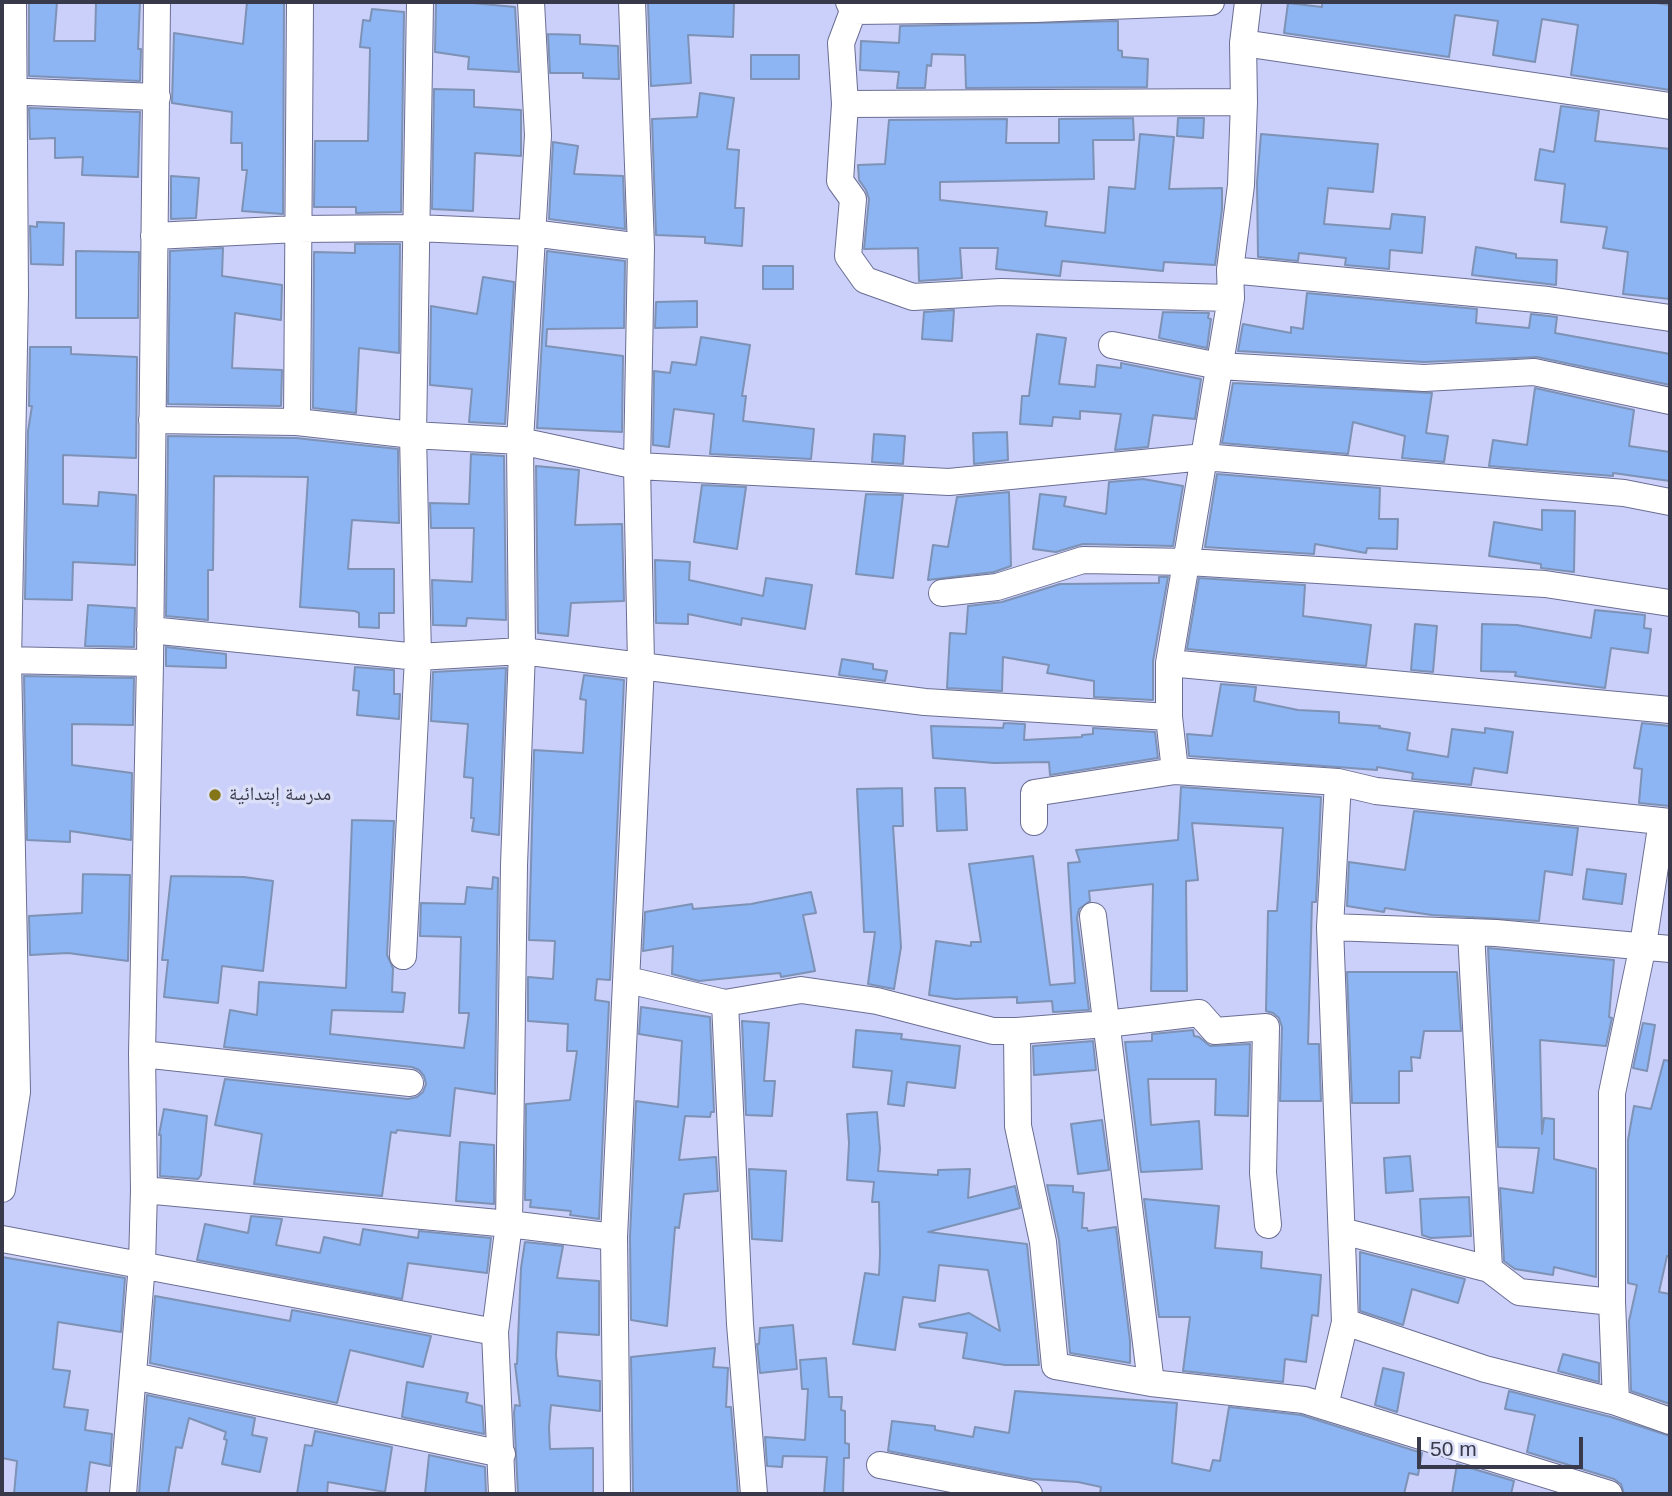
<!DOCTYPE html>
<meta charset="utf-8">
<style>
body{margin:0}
#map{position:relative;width:1672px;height:1496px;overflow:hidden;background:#cbd0fa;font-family:Helvetica,sans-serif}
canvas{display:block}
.frame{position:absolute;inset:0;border:4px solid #38394a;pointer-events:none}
.scale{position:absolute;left:1417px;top:1437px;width:166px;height:32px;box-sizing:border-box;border:4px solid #38394a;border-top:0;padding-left:9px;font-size:21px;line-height:24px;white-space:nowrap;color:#38394a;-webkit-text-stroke:5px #dbdff8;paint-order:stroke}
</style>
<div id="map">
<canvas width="1672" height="1496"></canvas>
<div class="frame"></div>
<div class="scale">50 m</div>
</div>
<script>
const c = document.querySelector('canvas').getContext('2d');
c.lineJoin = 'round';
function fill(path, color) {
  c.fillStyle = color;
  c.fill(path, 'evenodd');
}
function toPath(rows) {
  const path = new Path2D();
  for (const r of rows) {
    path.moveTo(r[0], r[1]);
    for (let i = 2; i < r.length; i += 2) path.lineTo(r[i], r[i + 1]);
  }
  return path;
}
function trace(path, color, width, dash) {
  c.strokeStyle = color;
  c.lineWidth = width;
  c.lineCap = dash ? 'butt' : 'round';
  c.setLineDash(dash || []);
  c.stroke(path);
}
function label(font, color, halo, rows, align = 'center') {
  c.font = font + ' Helvetica,"Noto Naskh Arabic",sans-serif';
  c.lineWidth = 7;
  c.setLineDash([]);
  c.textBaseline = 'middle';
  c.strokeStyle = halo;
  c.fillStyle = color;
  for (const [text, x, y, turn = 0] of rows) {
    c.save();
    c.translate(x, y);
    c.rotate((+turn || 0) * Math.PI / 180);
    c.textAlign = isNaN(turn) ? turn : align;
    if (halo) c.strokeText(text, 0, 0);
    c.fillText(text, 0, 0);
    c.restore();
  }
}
const building = toPath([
 [29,2,57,2,54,41,95,41,96,2,140,2,138,49,141,49,140,81,29,76,29,2],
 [247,2,284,2,283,214,242,211,247,170,242,170,242,143,231,143,232,112,172,103,174,33,243,44,247,2],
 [436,2,462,2,515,7,519,72,468,69,469,57,435,52,436,2],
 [734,2,733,37,688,35,691,83,651,86,648,3,734,2],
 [1322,2,1650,2,1670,5,1670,90,1571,75,1578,25,1542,19,1535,62,1493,55,1498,21,1455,15,1449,57,1284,33,1288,3,1322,7,1322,2],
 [372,9,404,12,401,212,356,213,356,207,314,207,315,141,368,141,370,48,360,47,363,20,370,21,372,9],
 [1118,21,1118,50,1122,51,1122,57,1148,59,1147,87,966,88,965,55,932,54,931,66,927,65,925,88,897,88,899,72,860,70,861,41,899,43,900,26,1118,21],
 [548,34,580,35,580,44,618,46,619,79,583,78,583,73,550,73,548,34],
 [751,55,799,55,799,79,751,79,751,55],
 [434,89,474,90,474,107,521,110,521,156,475,153,473,211,432,209,434,89],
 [700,93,734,98,727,149,739,150,735,208,744,208,742,246,705,243,705,237,656,235,652,119,697,117,700,93],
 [1561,106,1599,111,1595,141,1670,149,1670,299,1623,294,1628,252,1603,248,1607,227,1561,222,1565,184,1535,180,1540,149,1554,152,1561,106],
 [29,108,140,112,138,177,82,175,83,157,55,158,55,138,30,139,29,108],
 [1133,118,1134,140,1093,140,1094,179,940,182,940,200,1047,212,1045,226,1105,233,1109,187,1135,189,1140,134,1174,137,1169,189,1222,188,1222,209,1215,265,1164,262,1163,271,1062,261,1060,276,996,269,998,248,960,248,962,278,919,281,918,248,864,249,869,199,866,190,859,180,858,165,885,164,889,120,1007,119,1006,143,1059,143,1059,119,1133,118],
 [1178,118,1204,118,1203,138,1177,136,1178,118],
 [1261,134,1378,144,1373,192,1328,188,1324,224,1390,229,1392,214,1425,217,1422,253,1390,250,1389,269,1345,265,1346,258,1299,253,1298,261,1258,257,1257,182,1261,134],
 [553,142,578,146,574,174,623,176,625,229,549,219,553,142],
 [171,176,199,178,196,218,171,219,171,176],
 [37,222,64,223,63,265,31,264,30,226,37,227,37,222],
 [355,244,400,244,399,353,359,348,356,413,313,408,314,252,355,253,355,244],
 [1476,247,1516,254,1516,258,1557,260,1556,285,1472,275,1476,247],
 [223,248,222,276,282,285,281,320,235,313,232,368,282,370,281,406,168,404,170,251,223,248],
 [76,251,139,252,138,318,76,318,76,251],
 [547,251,625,261,624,328,547,329,546,346,623,356,622,432,537,428,547,251],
 [763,266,793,266,793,289,763,289,763,266],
 [483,277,514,282,505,424,469,422,472,389,430,385,431,306,477,314,483,277],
 [1307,293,1477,309,1476,323,1529,328,1531,314,1557,317,1555,333,1670,354,1670,385,1537,357,1424,362,1238,351,1243,324,1291,333,1291,327,1303,329,1307,293],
 [697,301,697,327,655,328,656,302,697,301],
 [954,310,952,341,922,339,924,312,954,310],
 [1163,312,1209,313,1208,318,1211,319,1207,348,1159,338,1163,312],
 [1037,334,1066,338,1059,384,1095,387,1097,365,1121,368,1121,363,1201,379,1195,419,1153,415,1148,447,1115,450,1121,414,1080,411,1080,419,1053,417,1052,426,1020,424,1022,396,1029,396,1037,334],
 [701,337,750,345,742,396,746,396,743,421,814,429,811,459,710,454,714,414,674,409,669,447,653,445,654,371,670,373,672,362,696,365,701,337],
 [30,347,71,347,71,354,137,357,136,458,63,455,63,504,98,506,99,492,136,495,135,565,73,562,72,600,25,599,28,431,32,406,29,406,30,347],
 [1233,383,1432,393,1426,433,1448,436,1444,462,1402,458,1405,436,1353,422,1348,454,1222,443,1233,383],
 [1535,388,1634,410,1629,446,1670,452,1670,481,1613,473,1613,476,1489,466,1493,440,1527,445,1535,388],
 [1007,432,1008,460,974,464,973,433,1007,432],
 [874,434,905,436,903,464,872,462,874,434],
 [168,436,296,438,398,449,399,523,352,520,348,569,394,569,394,613,379,613,379,628,359,627,359,613,355,611,300,607,308,477,214,476,213,570,208,570,208,620,166,616,168,436],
 [471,454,504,456,506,620,467,618,466,626,433,625,432,580,472,582,474,528,431,528,430,503,469,504,471,454],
 [536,466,579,470,575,525,622,524,624,601,571,603,568,636,538,633,536,466],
 [1217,474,1380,488,1379,519,1398,519,1397,549,1367,548,1366,553,1315,544,1314,554,1205,547,1217,474],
 [1143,479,1183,486,1173,546,1083,544,1056,552,1033,549,1040,494,1066,497,1064,506,1106,514,1109,482,1143,479],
 [702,485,746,487,737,549,694,542,702,485],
 [1009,492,1011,566,994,572,928,580,933,545,948,547,957,497,1009,492],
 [866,494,903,495,893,578,856,574,866,494],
 [1542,510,1575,511,1574,572,1541,568,1541,564,1489,556,1494,522,1542,530,1542,510],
 [655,560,690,562,689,580,763,596,766,578,812,585,805,629,742,618,741,625,688,614,688,624,656,623,655,560],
 [1159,577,1168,577,1153,661,1153,700,1094,697,1094,681,1047,673,1049,665,1003,657,1002,691,947,688,950,633,966,634,968,606,1002,602,1060,584,1159,583,1159,577],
 [1199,578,1305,585,1303,616,1371,625,1366,666,1187,649,1199,578],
 [88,605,135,608,134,647,85,646,88,605],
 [1595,610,1645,615,1644,628,1651,629,1648,653,1611,648,1605,688,1515,676,1516,672,1481,671,1482,624,1517,625,1591,638,1595,610],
 [1415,624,1437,626,1433,672,1411,670,1415,624],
 [166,647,226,654,226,668,166,666,166,647],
 [842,659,873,664,873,669,887,671,885,681,839,675,842,659],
 [355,667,394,670,394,694,400,694,399,719,357,715,359,691,353,690,355,667],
 [506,668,499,835,472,831,474,818,471,818,473,778,464,777,468,724,431,721,433,672,506,668],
 [584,675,624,680,610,980,597,979,595,1000,609,1002,599,1219,570,1215,571,1211,530,1207,531,1200,525,1200,526,1104,570,1100,577,1051,567,1051,568,1024,528,1021,528,977,553,979,555,941,529,940,534,750,583,753,586,700,580,699,584,675],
 [24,676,134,678,133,725,72,724,72,765,132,773,131,840,70,831,70,842,27,840,24,676],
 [1221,684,1256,687,1254,701,1298,710,1339,712,1339,723,1380,726,1379,728,1410,733,1407,750,1448,757,1452,729,1485,733,1485,728,1513,732,1507,773,1474,768,1471,785,1412,779,1413,773,1377,767,1377,770,1189,756,1187,734,1212,736,1221,684],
 [1004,723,1025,724,1024,740,1082,737,1082,735,1093,734,1093,728,1155,732,1158,758,1050,775,1049,762,994,763,933,758,931,726,1003,728,1004,723],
 [1642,723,1670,726,1670,806,1639,803,1642,769,1634,768,1642,723],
 [1181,787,1321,797,1316,902,1312,902,1308,1044,1319,1044,1321,1101,1280,1101,1282,1027,1279,1018,1273,1013,1266,1011,1268,911,1277,911,1283,828,1192,823,1198,880,1186,881,1187,991,1151,991,1153,884,1089,891,1090,901,1079,909,1077,918,1089,1010,1053,1012,1052,1001,1017,1003,1017,997,955,999,929,995,936,941,971,946,971,942,981,942,969,864,1033,856,1050,985,1075,983,1068,863,1080,862,1076,850,1178,840,1181,787],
 [902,788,903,826,893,826,901,947,894,989,868,984,875,932,864,932,857,789,902,788],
 [935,788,965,788,967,830,937,831,935,788],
 [1414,811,1578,828,1572,875,1545,871,1539,921,1432,915,1385,908,1384,912,1347,906,1349,862,1405,870,1414,811],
 [352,820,394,821,387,955,393,968,392,992,405,993,403,1012,332,1010,330,1034,464,1048,469,1013,459,1013,461,937,420,936,421,903,465,904,467,887,492,889,493,877,498,878,495,1094,455,1088,450,1136,397,1130,396,1133,391,1132,382,1196,254,1184,262,1134,215,1125,225,1079,408,1099,417,1097,423,1092,426,1084,424,1076,419,1070,412,1067,224,1047,230,1010,257,1015,259,982,346,988,352,820],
 [1587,869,1626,874,1622,904,1583,899,1587,869],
 [83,874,130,875,128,961,68,953,30,955,29,916,82,913,83,874],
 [171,876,244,877,273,881,263,971,222,966,218,1003,164,997,168,960,162,960,171,876],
 [811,892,816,913,803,915,815,971,781,977,780,973,699,981,672,974,673,946,643,951,645,912,692,904,693,909,751,904,811,892],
 [1488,948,1614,960,1609,1017,1612,1018,1606,1046,1540,1040,1542,1134,1544,1118,1554,1119,1554,1159,1596,1169,1596,1277,1554,1267,1553,1275,1515,1269,1504,1261,1500,1188,1533,1193,1539,1148,1498,1147,1488,948],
 [1347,972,1457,972,1461,1031,1424,1031,1420,1058,1411,1057,1412,1071,1399,1071,1399,1103,1352,1103,1347,972],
 [641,1007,710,1017,714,1112,711,1112,710,1117,685,1116,679,1160,716,1157,718,1191,684,1194,679,1228,675,1227,667,1326,631,1320,630,1237,636,1101,678,1107,682,1041,639,1034,641,1007],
 [742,1021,769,1023,764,1081,775,1081,772,1116,746,1115,742,1021],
 [1643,1023,1655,1025,1647,1071,1633,1068,1643,1023],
 [856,1030,902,1034,901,1039,960,1046,955,1088,907,1082,904,1106,888,1104,892,1071,853,1067,856,1030],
 [1193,1030,1194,1036,1199,1037,1210,1046,1250,1044,1248,1116,1215,1115,1216,1079,1148,1079,1151,1125,1199,1121,1202,1169,1141,1172,1125,1042,1152,1041,1152,1034,1193,1030],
 [1093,1041,1096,1070,1034,1075,1033,1046,1093,1041],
 [1664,1060,1670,1061,1670,1256,1667,1256,1659,1292,1670,1294,1670,1404,1631,1391,1629,1321,1637,1285,1628,1283,1628,1140,1634,1106,1651,1109,1664,1060],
 [164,1109,207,1116,201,1175,198,1179,160,1176,161,1135,159,1135,164,1109],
 [877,1112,880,1149,878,1171,938,1175,938,1170,970,1169,968,1198,1015,1186,1020,1208,928,1232,1027,1244,1039,1365,1005,1365,963,1358,967,1333,920,1327,919,1324,969,1313,1000,1331,988,1270,939,1265,935,1301,903,1297,895,1350,853,1344,865,1273,879,1275,880,1254,879,1202,872,1202,874,1182,847,1180,849,1143,847,1114,877,1112],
 [1102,1120,1109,1170,1078,1174,1071,1124,1102,1120],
 [460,1142,494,1145,494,1204,456,1201,460,1142],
 [1410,1156,1413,1191,1386,1193,1384,1158,1410,1156],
 [749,1169,786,1171,782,1241,752,1239,749,1169],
 [1047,1185,1073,1186,1073,1192,1084,1193,1082,1228,1087,1228,1088,1231,1116,1227,1130,1341,1130,1363,1070,1353,1059,1240,1047,1185],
 [1469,1197,1471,1236,1431,1238,1422,1235,1420,1199,1469,1197],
 [1144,1199,1219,1206,1215,1248,1262,1252,1261,1268,1321,1275,1318,1316,1312,1315,1306,1362,1285,1359,1283,1382,1183,1371,1190,1317,1159,1317,1144,1199],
 [251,1216,282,1219,276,1245,320,1253,324,1237,360,1245,363,1229,418,1238,419,1231,491,1238,487,1273,408,1263,402,1299,197,1260,205,1224,248,1233,251,1216],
 [525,1242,563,1246,557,1278,599,1281,599,1335,557,1332,556,1355,558,1376,600,1381,600,1411,551,1405,549,1427,550,1449,593,1448,593,1494,518,1494,514,1413,515,1405,520,1406,515,1364,517,1364,521,1268,525,1242],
 [1360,1252,1465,1279,1458,1303,1412,1289,1403,1325,1360,1311,1360,1252],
 [2,1257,125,1278,121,1332,58,1322,53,1369,70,1371,64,1407,88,1410,85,1430,112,1434,110,1466,90,1462,86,1494,14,1494,17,1461,2,1458,2,1257],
 [155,1296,290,1321,292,1310,431,1336,423,1367,350,1350,337,1403,150,1363,155,1296],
 [793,1325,797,1369,760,1373,757,1344,759,1344,760,1328,793,1325],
 [715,1348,713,1367,728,1368,726,1407,731,1407,738,1494,633,1494,631,1357,715,1348],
 [1563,1354,1599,1363,1599,1382,1558,1371,1563,1354],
 [826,1358,829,1397,842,1397,841,1410,845,1411,845,1443,849,1444,849,1458,844,1458,843,1494,824,1494,827,1457,783,1456,782,1467,767,1466,765,1437,805,1440,808,1389,802,1389,800,1360,826,1358],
 [1383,1368,1404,1373,1397,1412,1375,1405,1383,1368],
 [407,1382,468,1393,466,1402,482,1406,484,1434,402,1417,407,1382],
 [1015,1391,1177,1403,1172,1463,1210,1471,1213,1460,1220,1461,1229,1407,1301,1415,1422,1453,1418,1475,1409,1473,1404,1494,1100,1494,1101,1487,1078,1482,1032,1479,888,1451,892,1421,935,1426,935,1430,973,1437,975,1427,1009,1433,1015,1391],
 [1509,1391,1611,1417,1670,1436,1669,1494,1624,1494,1621,1484,1614,1479,1527,1452,1535,1415,1505,1409,1509,1391],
 [147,1395,255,1418,252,1435,267,1438,260,1472,222,1464,227,1440,224,1439,226,1432,189,1418,182,1448,176,1447,168,1494,139,1494,147,1395],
 [315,1431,392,1447,385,1492,328,1482,327,1494,297,1494,305,1445,312,1446,315,1431],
 [429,1455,485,1467,486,1494,425,1494,429,1455],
 [1457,1464,1514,1481,1511,1494,1452,1494,1457,1464]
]);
fill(building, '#8db4f3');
trace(building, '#7d92b5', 2);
const minor = toPath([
 [849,2,853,11,841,43,845,104,840,181,853,199,848,256,865,280,913,297,1001,292,1231,298],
 [1248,2,1243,43,1244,102,1241,185,1230,270,1231,298,1169,663,1169,717,1175,771,1338,782,1376,791,1670,822],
 [853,11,1035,9,1211,2],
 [1243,43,1670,106],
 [2,91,157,97],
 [845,104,1244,102],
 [154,236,297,229,416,228,532,233,641,247],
 [1230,270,1548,300,1670,318],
 [1112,345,1219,366,1424,378,1534,372,1670,401],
 [152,420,297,422,300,2],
 [297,422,413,435,520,441,637,466,949,482,1204,457,1624,493,1670,502],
 [942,593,997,587,1083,560,1188,562,1545,584,1670,603],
 [150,630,418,657,522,651,925,702,1169,717],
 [2,660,150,663],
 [1169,663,1670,710],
 [1034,822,1034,793,1175,771],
 [1093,916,1151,1383],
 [1330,927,1496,933,1670,949],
 [1471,932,1489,1269],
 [403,956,418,657,413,435,420,2],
 [628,980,725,1003,801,990,877,1001,993,1031,1017,1031,1106,1024,1199,1013,1215,1031,1266,1027,1263,1173,1268,1225],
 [725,1003,740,1324,754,1494],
 [1017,1031,1018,1126,1043,1242,1055,1366,1151,1383,1304,1400,1609,1494],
 [142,1054,410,1083],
 [2,1189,17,1092,8,661,15,294,13,2],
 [144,1190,509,1224,614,1237],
 [1342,1231,1489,1269,1519,1292,1612,1302],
 [2,1239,495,1332],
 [1345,1322,1485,1369,1616,1402,1670,1421],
 [133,1376,502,1454],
 [1616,1402,1612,1302,1612,1093,1643,945,1662,821],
 [1325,1406,1345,1322,1330,927,1338,782],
 [880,1465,1029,1494],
 [123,1494,142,1264,144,1190,142,1054,150,663,157,2],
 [502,1494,495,1332,509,1224,514,865,522,651,520,441,538,135,531,2],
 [617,1494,614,1237,641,664,637,466,641,247,632,2]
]);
trace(minor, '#6b6e93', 28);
trace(minor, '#fff', 26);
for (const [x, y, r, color] of [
 [215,795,7,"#837518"]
]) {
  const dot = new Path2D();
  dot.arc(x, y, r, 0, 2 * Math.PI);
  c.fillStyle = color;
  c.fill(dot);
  trace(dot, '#dbdff8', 2.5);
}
label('19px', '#38394a', '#dbdff8', [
 ["مدرسة إبتدائية",229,795]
], 'left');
</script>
